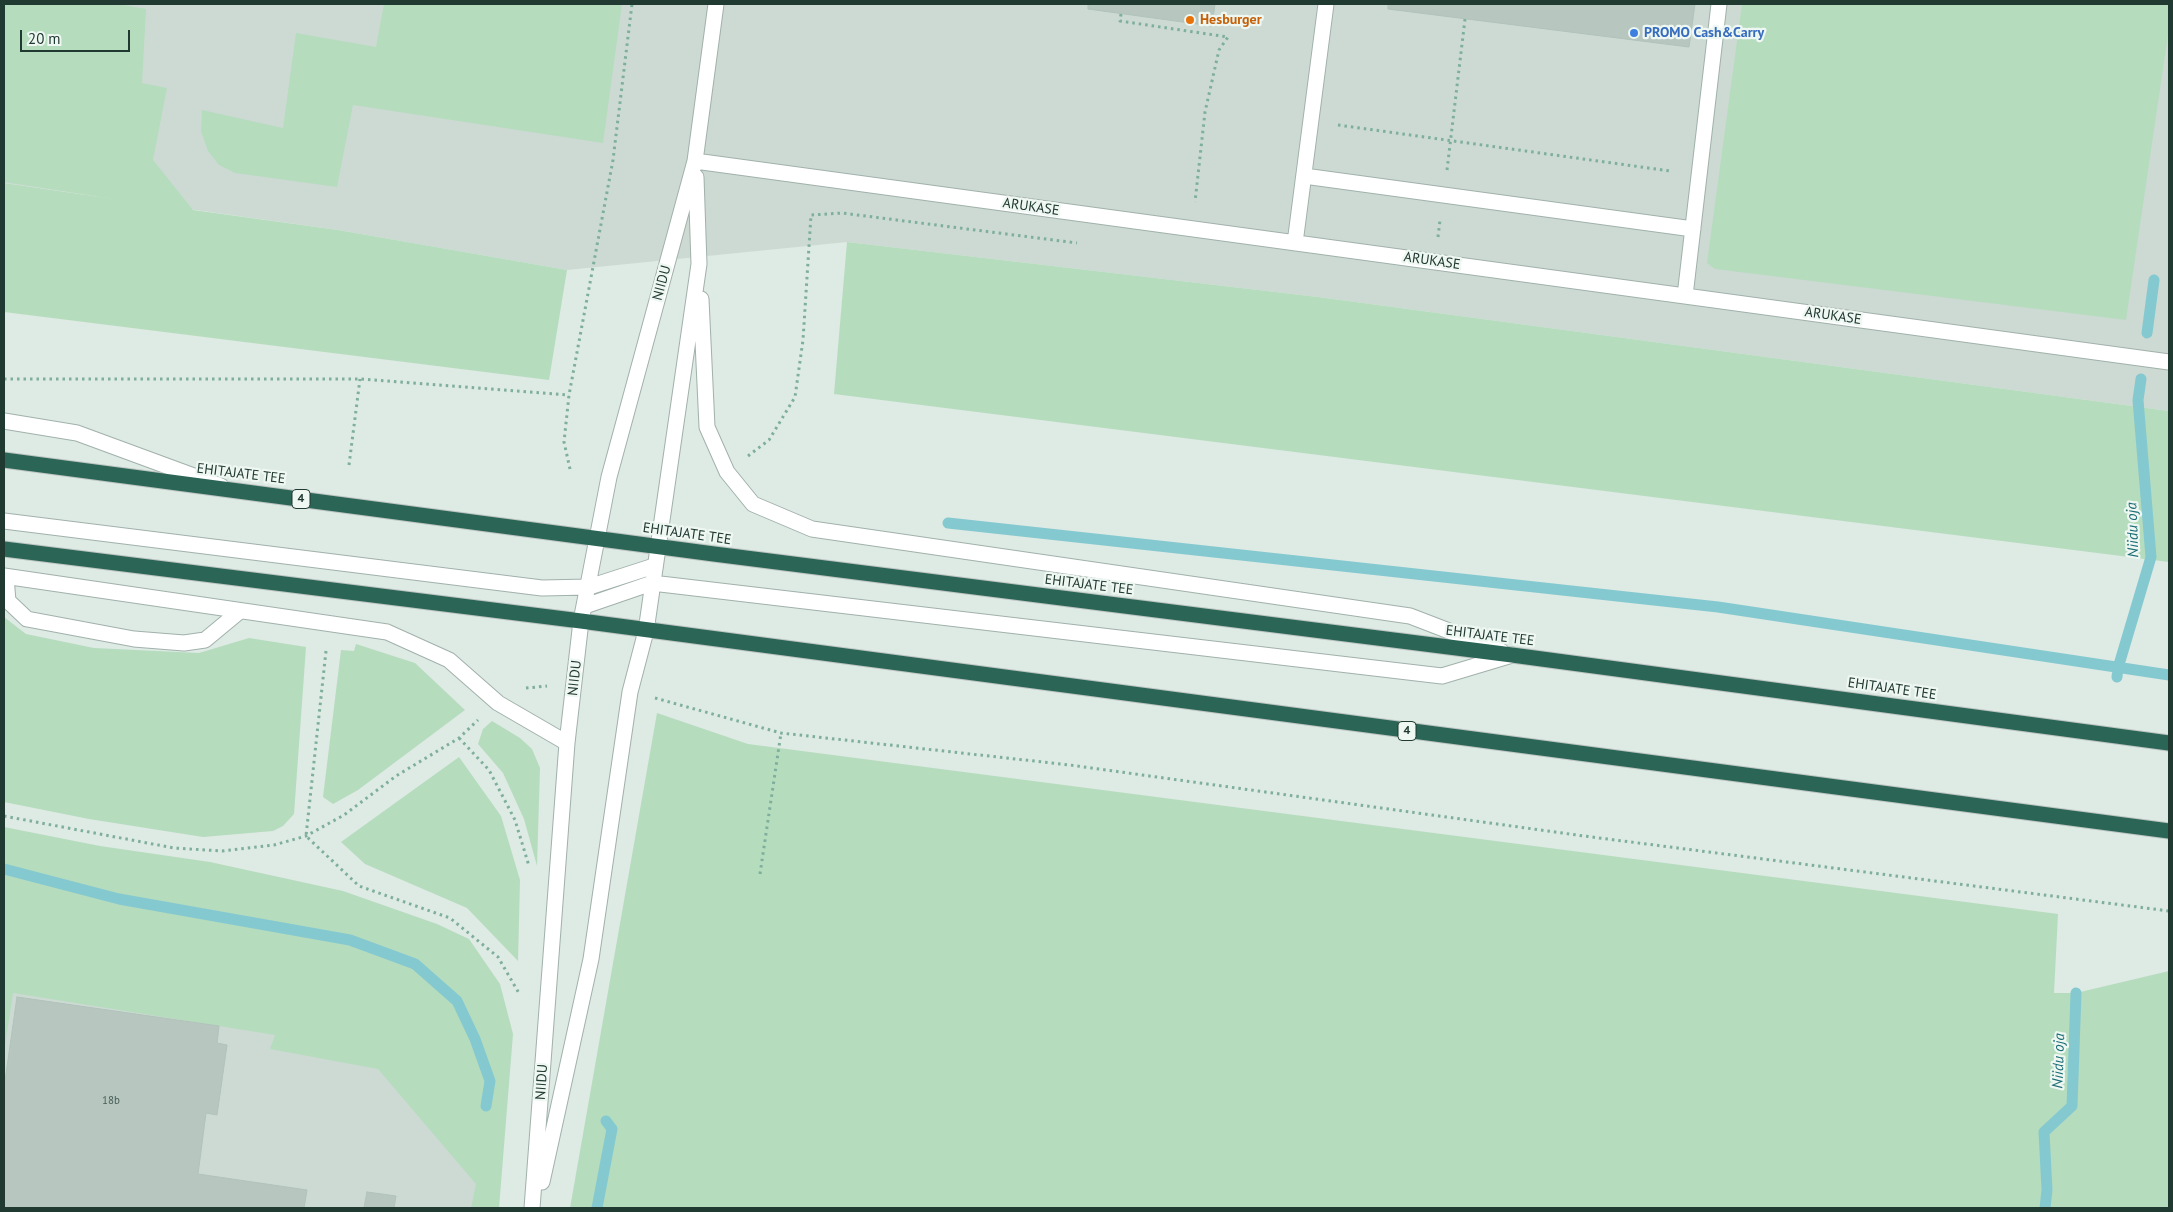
<!DOCTYPE html>
<style>
body{margin:0}
#map{position:relative;width:2173px;height:1212px;overflow:hidden;background:#deeae4;font-family:"PT Sans",sans-serif}
canvas{display:block}
.frame{position:absolute;inset:0;border:5px solid #203931;pointer-events:none}
.scale{position:absolute;left:20px;top:30px;width:110px;height:22px;box-sizing:border-box;border:2px solid #203931;border-top:0;padding-left:6px;font-size:15px;line-height:18px;white-space:nowrap;color:#203931;-webkit-text-stroke:4px #eef7f2;paint-order:stroke}
</style>
<div id="map">
<canvas width="2173" height="1212"></canvas>
<div class="frame"></div>
<div class="scale">20 m</div>
</div>
<script>
const c = document.querySelector('canvas').getContext('2d');
c.lineJoin = 'round';
function fill(path, color) {
  c.fillStyle = color;
  c.fill(path, 'evenodd');
}
function toPath(rows) {
  const path = new Path2D();
  for (const r of rows) {
    path.moveTo(r[0], r[1]);
    for (let i = 2; i < r.length; i += 2) path.lineTo(r[i], r[i + 1]);
  }
  return path;
}
function trace(path, color, width, dash) {
  c.strokeStyle = color;
  c.lineWidth = width;
  c.lineCap = dash ? 'butt' : 'round';
  c.setLineDash(dash || []);
  c.stroke(path);
}
function label(font, color, halo, rows, align = 'center') {
  c.font = font + ' "PT Sans",sans-serif';
  c.lineWidth = 4.5;
  c.setLineDash([]);
  c.textBaseline = 'middle';
  c.strokeStyle = halo;
  c.fillStyle = color;
  for (const [text, x, y, turn = 0] of rows) {
    c.save();
    c.translate(x, y);
    c.rotate((+turn || 0) * Math.PI / 180);
    c.textAlign = isNaN(turn) ? turn : align;
    if (halo) c.strokeText(text, 0, 0);
    c.fillText(text, 0, 0);
    c.restore();
  }
}
fill(toPath([
 [4,4,2169,4,2169,411,1318,297,847,242,567,270,338,230,4,183],
 [4,897,254,940,432,999,487,1208,4,1208]
]), '#ccdad3');
fill(toPath([
 [4,4,118,4,146,9,142,83,167,88,153,160,193,210,338,230,567,270,549,380,4,312,4,183,114,199,4,182],
 [384,4,622,4,603,143,353,105,337,187,235,173,219,165,208,151,201,131,202,110,283,128,296,33,376,47],
 [1742,4,2169,4,2169,28,2126,320,1715,269,1707,263],
 [847,242,1318,297,2169,411,2169,562,834,394],
 [4,617,26,634,94,648,199,653,249,638,306,647,294,814,283,826,273,831,203,837,89,819,4,802],
 [356,644,415,663,465,710,358,790,333,804,323,797,341,650,354,651],
 [657,713,748,744,2058,914,2054,993,2076,993,2169,971,2169,1208,570,1208],
 [492,721,520,738,532,749,540,768,537,866,524,819,503,773,478,744,483,729],
 [459,757,501,816,520,880,518,961,467,908,365,864,341,842],
 [4,827,100,846,210,862,343,891,437,924,469,939,500,984,513,1034,499,1208,471,1208,476,1184,378,1069,270,1049,275,1035,13,993,4,1053]
]), '#b6dcbe');
trace(toPath([
 [2147,333,2154,280],
 [948,523,1718,607,2169,675],
 [2117,677,2118,668,2151,557,2138,400,2141,379],
 [4,869,119,899,350,940,415,964,457,1001,475,1039,490,1081,486,1106],
 [597,1208,612,1129,606,1121],
 [2045,1208,2047,1190,2044,1132,2072,1106,2076,993]
]), '#85c9d0', 11);
const building = toPath([
 [1088,4,1215,4,1212,26,1088,9,1088,4],
 [1388,4,1695,4,1689,47,1388,9,1388,4],
 [17,997,219,1026,217,1043,227,1045,217,1115,206,1113,198,1174,307,1190,304,1208,4,1208,4,1088,17,997],
 [367,1192,396,1196,394,1208,364,1208,367,1192]
]);
fill(building, '#b7c7c0');
trace(building, '#b1c3ba', 1);
const minor = toPath([
 [695,161,2169,362],
 [1304,176,1693,229],
 [1295,243,1326,4],
 [1685,296,1719,4],
 [701,299,707,427,727,472,753,504,812,529,1410,616,1501,651],
 [4,421,77,433,221,486],
 [4,521,542,588,589,587,654,566],
 [4,576,387,632,449,660,498,703,567,743],
 [6,577,8,601,27,619,134,639,184,643,205,640,240,611],
 [585,606,652,583,1442,676,1512,655],
 [542,1182,591,959,630,692,646,631,699,264,696,177],
 [532,1208,567,743,581,621,609,477,695,161,716,4]
]);
const highway = toPath([
 [4,460,714,554,1512,655,2169,743],
 [4,549,581,621,2169,831]
]);
trace(minor, '#a1b1ab', 17);
trace(highway, '#bcc4c1', 17);
trace(toPath([
 [1121,14,1120,21,1228,37,1219,50,1205,112,1195,202],
 [1338,125,1670,171],
 [1447,170,1465,19],
 [1438,237,1440,220],
 [4,379,360,379,569,395],
 [748,456,769,440,795,397,803,340,811,215,842,213,1077,243],
 [349,465,360,379],
 [570,469,564,442,569,395,613,160,632,4],
 [326,651,306,836,359,886,450,918,498,957,520,995],
 [526,688,547,686],
 [655,698,781,733,1070,765,1584,836,2169,911],
 [459,738,489,770,515,820,529,866],
 [4,816,174,848,222,851,274,845,306,836,344,815,396,776,459,738,478,720],
 [760,874,781,733]
]), '#7eae9c', 3, [2.5, 4]);
trace(minor, '#fff', 15);
trace(highway, '#2b6556', 15);
for (const [x, y, r, color] of [
 [1190,20,5,"#e8710a"],
 [1634,33,5,"#3f7fe0"]
]) {
  const dot = new Path2D();
  dot.arc(x, y, r, 0, 2 * Math.PI);
  c.fillStyle = color;
  c.fill(dot);
  trace(dot, '#eef7f2', 2);
}
label('11px', '#465c55', null, [
 ["18b",111,1101]
]);
for (const [x, y, w] of [
 [301,499,18],
 [1407,731,18]
]) {
  const box = new Path2D();
  box.roundRect(x - w / 2, y - 9.5, w, 19, 4);
  c.fillStyle = '#eef7f2';
  c.fill(box);
  trace(box, '#203931', 1);
}
label('bold 12px', '#203931', null, [
 ["4",301,499],
 ["4",1407,731]
]);
label('bold 14px', '#c56008', '#eef7f2', [
 ["Hesburger",1200,20]
], 'left');
label('bold 14px', '#366cbe', '#eef7f2', [
 ["PROMO Cash&Carry",1644,33]
], 'left');
label('14px', '#203931', '#eef7f2', [
 ["ARUKASE",1031,207,8],
 ["ARUKASE",1432,261,8],
 ["NIIDU",662,283,-75],
 ["ARUKASE",1833,316,8],
 ["EHITAJATE TEE",241,474,7],
 ["EHITAJATE TEE",687,534,8],
 ["EHITAJATE TEE",1089,585,7],
 ["EHITAJATE TEE",1490,636,7],
 ["NIIDU",575,678,-84],
 ["EHITAJATE TEE",1892,689,8],
 ["NIIDU",542,1082,-86]
]);
label('italic 15px', '#1a6c75', '#eef7f2', [
 ["Niidu oja",2133,530,-92],
 ["Niidu oja",2059,1061,-88]
]);
</script>
